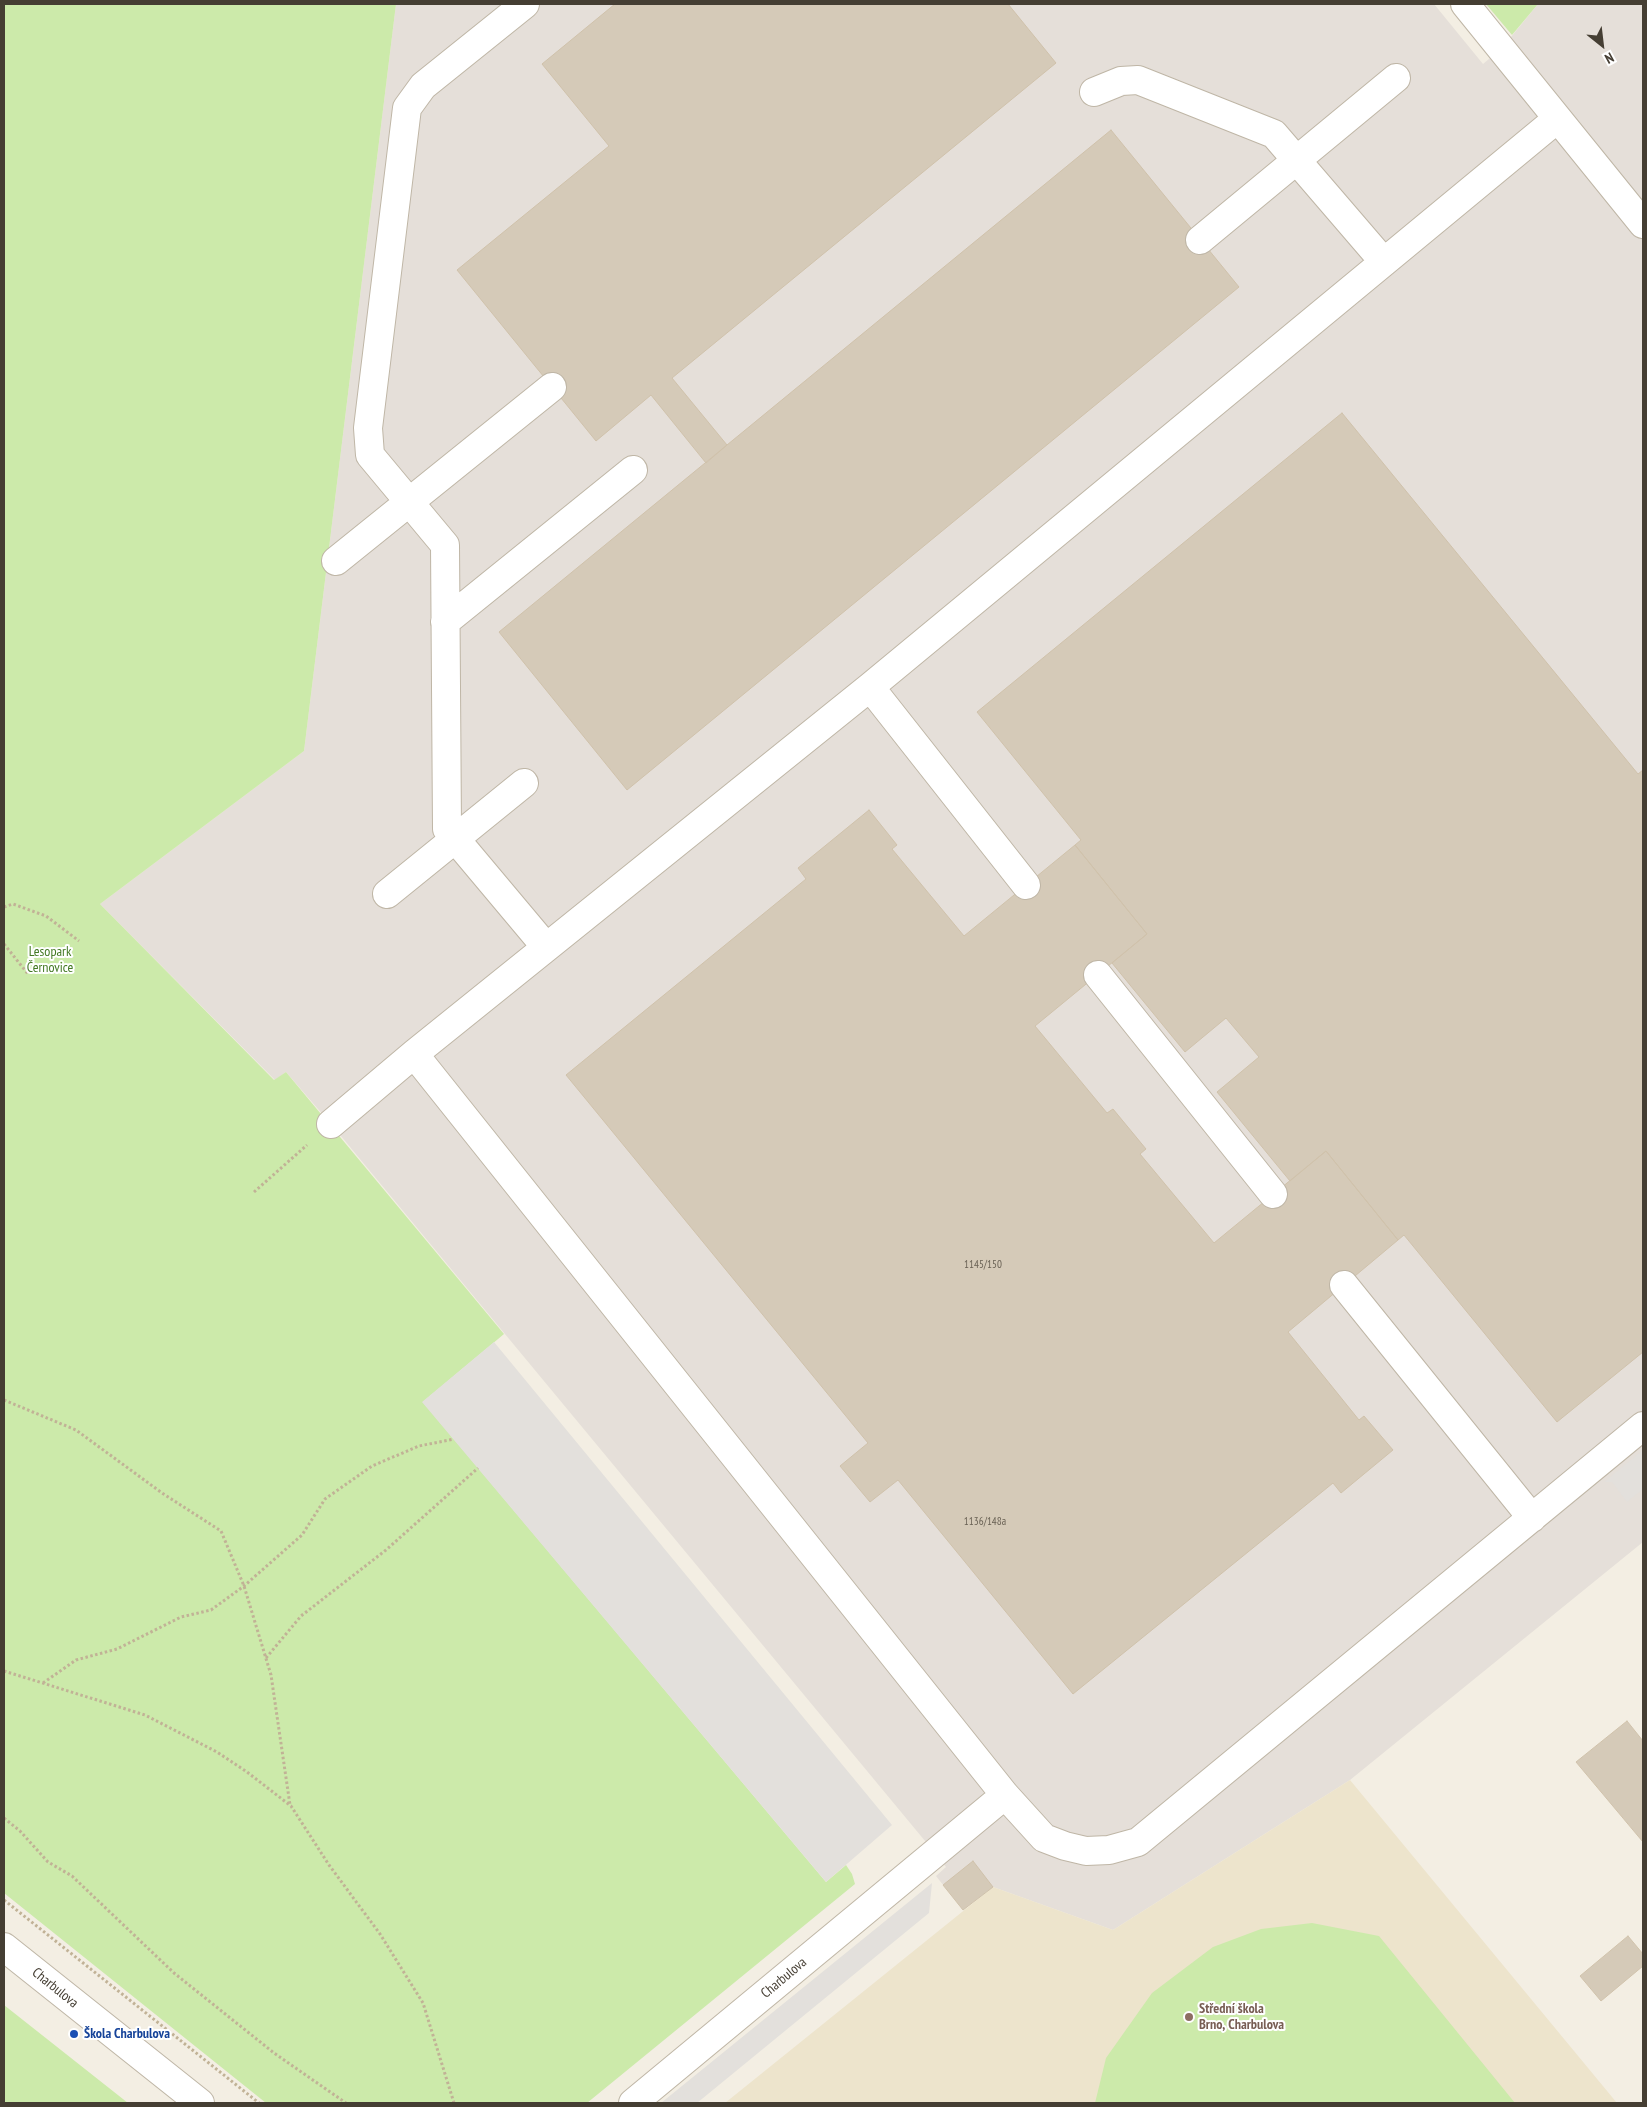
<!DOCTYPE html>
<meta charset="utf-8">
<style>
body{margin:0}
#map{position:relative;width:1647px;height:2107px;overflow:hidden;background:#f3eee3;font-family:"PT Sans Narrow",sans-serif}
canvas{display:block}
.frame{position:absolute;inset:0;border:5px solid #453e33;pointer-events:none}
.north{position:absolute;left:1577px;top:20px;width:50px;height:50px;-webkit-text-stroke:4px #fff;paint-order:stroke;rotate:151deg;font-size:14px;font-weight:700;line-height:20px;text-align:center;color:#453e33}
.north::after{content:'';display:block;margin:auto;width:18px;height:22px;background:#453e33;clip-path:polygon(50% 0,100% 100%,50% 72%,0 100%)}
</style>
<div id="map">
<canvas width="1647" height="2107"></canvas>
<div class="frame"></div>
<div class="north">N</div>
</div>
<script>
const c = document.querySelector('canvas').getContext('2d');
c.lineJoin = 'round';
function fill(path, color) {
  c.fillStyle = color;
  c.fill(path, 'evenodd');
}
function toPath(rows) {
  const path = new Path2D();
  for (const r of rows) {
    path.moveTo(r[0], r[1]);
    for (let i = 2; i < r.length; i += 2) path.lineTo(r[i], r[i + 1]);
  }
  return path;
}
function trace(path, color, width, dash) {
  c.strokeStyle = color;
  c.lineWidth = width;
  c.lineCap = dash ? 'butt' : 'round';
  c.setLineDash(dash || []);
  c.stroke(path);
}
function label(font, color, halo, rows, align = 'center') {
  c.font = font + ' "PT Sans Narrow",sans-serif';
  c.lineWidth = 4;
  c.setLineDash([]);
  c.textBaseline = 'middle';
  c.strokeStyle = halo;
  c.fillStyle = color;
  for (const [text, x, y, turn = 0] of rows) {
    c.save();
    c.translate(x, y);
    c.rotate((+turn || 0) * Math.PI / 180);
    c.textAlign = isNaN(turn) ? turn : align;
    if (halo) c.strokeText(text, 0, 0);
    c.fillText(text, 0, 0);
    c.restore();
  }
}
fill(toPath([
 [396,4,1434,4,1483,64,1502,48,1538,4,1643,4,1643,1542,1350,1780,1113,1930,993,1887,963,1910,936,1876,946,1867,935,1853,331,1124,286,1072,275,1080,100,904,304,751]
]), '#e5dfd9');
fill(toPath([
 [1350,1780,1617,2103,725,2103,993,1887,1113,1930]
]), '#ede4cc');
fill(toPath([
 [4,4,396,4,304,751,100,904,274,1080,286,1072,504,1334,423,1402,826,1882,846,1865,852,1874,855,1884,587,2103,266,2103,4,1893],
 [1486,4,1538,4,1512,35],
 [1312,1923,1379,1936,1515,2103,1095,2103,1106,2058,1152,1993,1213,1947,1261,1929],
 [4,2005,128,2103,4,2103]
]), '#cceaaa');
fill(toPath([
 [494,1342,892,1825,826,1882,422,1402],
 [1643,1450,1643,1489,1627,1502,1612,1482,1604,1482],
 [932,1883,929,1913,697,2103,661,2103]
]), '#e3e0dc');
const building = toPath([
 [615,4,1008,4,1056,63,672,378,727,445,706,463,651,395,596,441,457,270,609,146,542,64,615,4],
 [1111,130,1239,287,627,790,499,632,1111,130],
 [1342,413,1638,774,1643,770,1643,1352,1557,1422,1404,1235,1398,1240,1326,1151,1290,1181,1217,1092,1259,1057,1226,1018,1185,1052,1112,963,1147,934,1075,845,1081,840,977,712,1342,413],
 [869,810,897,845,892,849,964,936,1075,845,1147,934,1035,1026,1107,1113,1113,1109,1146,1149,1140,1154,1214,1243,1326,1151,1398,1240,1288,1332,1359,1420,1364,1416,1393,1450,1341,1493,1333,1483,1073,1694,898,1480,870,1502,840,1466,868,1443,566,1075,806,879,798,868,869,810],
 [1627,1721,1643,1741,1643,1842,1576,1762,1627,1721],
 [973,1861,993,1887,963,1910,943,1885,973,1861],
 [1628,1936,1643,1954,1643,1966,1601,2001,1580,1976,1628,1936]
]);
fill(building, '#d5cab8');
trace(building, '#d0c2ab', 1);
const minor = toPath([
 [525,4,423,86,407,108,368,428,370,455,445,545,447,829,546,947],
 [1465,4,1643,224],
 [1094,92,1121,81,1138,80,1274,134,1384,262],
 [1200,240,1396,78],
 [336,561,552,387],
 [445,622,633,470],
 [870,687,1026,885],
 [387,894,524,783],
 [1098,975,1273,1194],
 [414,1054,1005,1795,1044,1838,1065,1846,1086,1851,1109,1850,1138,1842,1643,1426],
 [331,1124,414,1054,870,687,1557,119],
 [1344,1285,1532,1518],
 [4,1947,200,2103],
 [633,2103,1005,1795]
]);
trace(minor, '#bfb6a6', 30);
trace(toPath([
 [4,907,13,904,46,916,79,941],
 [4,944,28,974],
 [254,1192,307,1145],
 [4,1400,76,1430,162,1493,221,1531,244,1586,271,1675,290,1805],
 [266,1658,301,1616,386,1550,478,1468],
 [4,1671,145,1715,217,1752,247,1772,291,1806,329,1865,380,1934,423,2003,454,2103],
 [43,1683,76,1660,117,1649,181,1617,211,1610,244,1586,302,1535,325,1499,372,1466,419,1446,454,1439],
 [4,1818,20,1831,48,1862,72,1876,174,1973,274,2053,346,2103],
 [4,1900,259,2103]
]), '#c1b296', 3, [2.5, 2.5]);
trace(minor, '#fff', 28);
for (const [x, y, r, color] of [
 [1189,2017,5,"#8d6e63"],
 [74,2034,5,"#1a4fb4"]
]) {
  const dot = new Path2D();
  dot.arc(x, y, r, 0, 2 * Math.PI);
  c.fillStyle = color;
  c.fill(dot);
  trace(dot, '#fff', 2);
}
label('11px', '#696154', null, [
 ["1145/150",983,1265],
 ["1136/148a",985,1522]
]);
label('14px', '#437924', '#fff', [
 ["Lesopark",50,952],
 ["Černovice",50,968]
]);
label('14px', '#453e33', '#fff', [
 ["Charbulova",784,1978,-40],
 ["Charbulova",55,1988,39]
]);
label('bold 14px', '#785e54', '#fff', [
 ["Střední škola",1199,2009],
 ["Brno, Charbulova",1199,2025]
], 'left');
label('bold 14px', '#164399', '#fff', [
 ["Škola Charbulova",84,2034]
], 'left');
</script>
